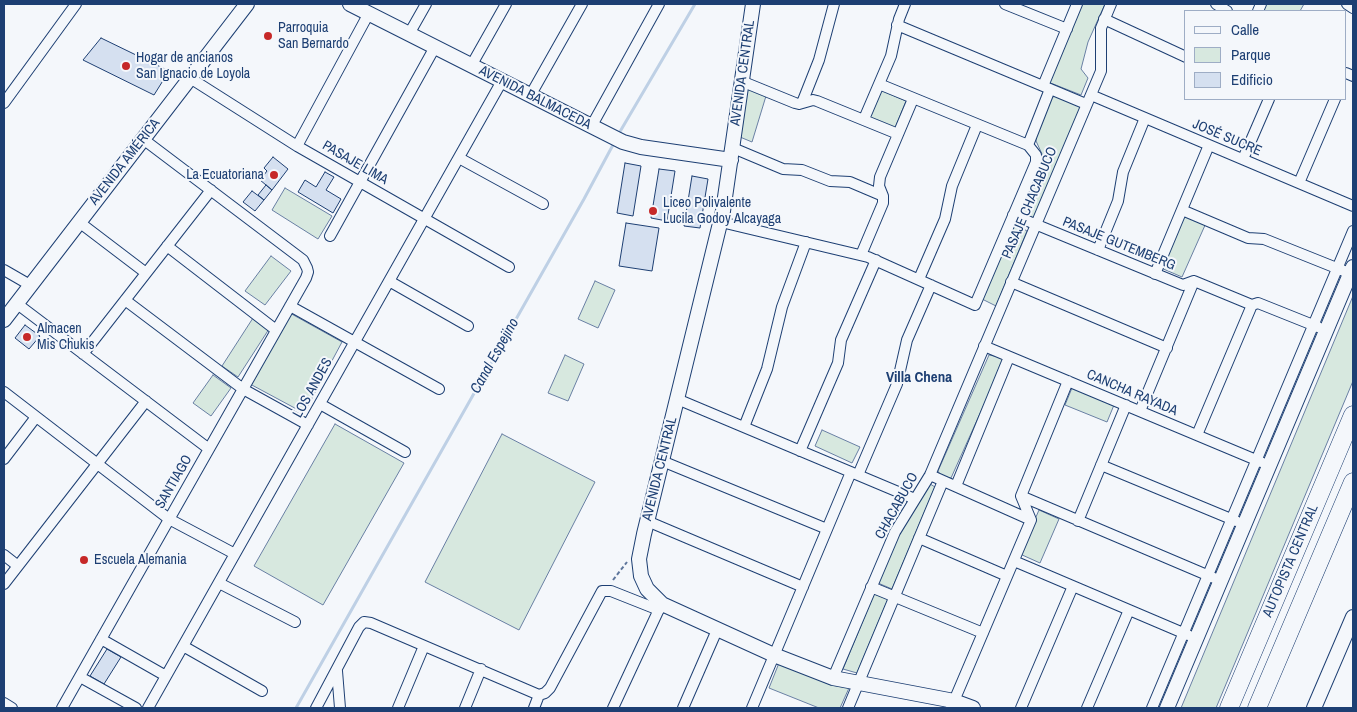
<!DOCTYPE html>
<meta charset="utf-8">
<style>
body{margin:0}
#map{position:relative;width:1357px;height:712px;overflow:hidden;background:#f4f7fb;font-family:"Archivo Narrow",sans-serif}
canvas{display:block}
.frame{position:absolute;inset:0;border:5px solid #1d3f73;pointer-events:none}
.legend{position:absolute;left:1184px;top:10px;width:162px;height:90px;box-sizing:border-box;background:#f4f7fb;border:1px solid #9eadc5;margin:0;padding:6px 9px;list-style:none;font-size:15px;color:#1d3f73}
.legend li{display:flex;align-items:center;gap:10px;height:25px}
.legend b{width:25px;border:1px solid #9eadc5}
</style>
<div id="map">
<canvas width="1357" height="712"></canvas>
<div class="frame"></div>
<ul class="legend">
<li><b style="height:6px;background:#f4f7fb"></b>Calle</li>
<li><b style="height:14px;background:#d7e8df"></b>Parque</li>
<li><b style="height:14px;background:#d5e0f0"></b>Edificio</li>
</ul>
</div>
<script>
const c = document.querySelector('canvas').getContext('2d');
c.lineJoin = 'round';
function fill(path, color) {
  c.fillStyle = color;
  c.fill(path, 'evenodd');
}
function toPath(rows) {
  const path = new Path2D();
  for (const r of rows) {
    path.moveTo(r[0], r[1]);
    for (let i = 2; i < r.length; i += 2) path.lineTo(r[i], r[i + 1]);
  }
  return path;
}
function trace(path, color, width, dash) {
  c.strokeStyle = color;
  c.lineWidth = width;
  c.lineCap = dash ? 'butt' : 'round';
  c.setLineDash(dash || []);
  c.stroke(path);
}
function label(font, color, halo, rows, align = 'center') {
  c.font = font + ' "Archivo Narrow",sans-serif';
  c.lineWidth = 4;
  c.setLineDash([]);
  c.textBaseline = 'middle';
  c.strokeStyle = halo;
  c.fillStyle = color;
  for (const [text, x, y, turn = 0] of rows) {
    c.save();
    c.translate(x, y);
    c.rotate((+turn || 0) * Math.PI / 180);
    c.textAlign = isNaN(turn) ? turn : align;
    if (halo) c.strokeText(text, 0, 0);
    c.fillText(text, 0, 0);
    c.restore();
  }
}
const green = toPath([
 [1081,4,1105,4,1088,42,1081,69,1088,78,1081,95,1048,82,1081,4],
 [1265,4,1304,4,1300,11,1262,11,1265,4],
 [744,87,766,96,752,142,740,137,744,87],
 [881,90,906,101,895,128,869,117,881,90],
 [1057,96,1080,105,1081,110,1036,217,1033,218,1021,213,1021,210,1042,161,1042,154,1036,141,1036,137,1052,97,1057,96],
 [285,188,332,216,318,239,272,210,285,188],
 [1185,214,1206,223,1182,277,1161,268,1185,214],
 [1015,224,1027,231,996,306,982,299,1015,224],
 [271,256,291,271,265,305,245,291,271,256],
 [595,281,615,290,598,328,578,319,595,281],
 [1353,296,1353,381,1216,708,1181,708,1353,296],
 [288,312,342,342,304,413,250,384,288,312],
 [253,318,269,329,238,377,222,366,253,318],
 [565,355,584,364,568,401,548,393,565,355],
 [989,355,1005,358,951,478,941,476,938,471,989,355],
 [213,375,231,388,211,416,193,403,213,375],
 [1072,388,1114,405,1107,422,1065,405,1072,388],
 [335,424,404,463,323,605,254,566,335,424],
 [822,430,860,447,852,463,815,446,822,430],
 [502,434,595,482,519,630,425,582,502,434],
 [927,482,935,487,892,589,878,583,893,546,916,500,927,482],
 [1039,510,1059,519,1040,563,1020,554,1039,510],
 [874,594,888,599,857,673,843,669,874,594],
 [779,663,831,685,849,688,840,708,819,708,769,688,779,663]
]);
fill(green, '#d7e8df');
trace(green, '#687fa3', 1);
trace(toPath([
 [618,135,695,4],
 [296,708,584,199,614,143]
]), '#bed0e5', 3);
const building = toPath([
 [101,38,169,71,154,95,83,60,101,38],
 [273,157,288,169,272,190,260,180,267,171,264,168,273,157],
 [625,163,641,166,633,216,617,213,625,163],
 [659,169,675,171,667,221,651,218,659,169],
 [325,172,334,177,326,190,341,199,333,213,298,192,305,180,316,187,325,172],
 [692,176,708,179,700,228,684,226,692,176],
 [266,185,272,190,264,200,258,195,266,185],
 [252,191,264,200,255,211,243,202,252,191],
 [626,223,659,228,652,271,619,266,626,223],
 [25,325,40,336,29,349,15,338,25,325],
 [107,649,121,657,104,684,90,676,107,649]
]);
fill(building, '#d5e0f0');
trace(building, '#1d3f73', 1);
const street = toPath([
 [1005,4,1067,29],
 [1216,4,1227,11],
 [1347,4,1353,8],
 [1258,11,1261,4],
 [1104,19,1186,57],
 [897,25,1086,104],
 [409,34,426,4],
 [471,66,506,4],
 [1346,73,1353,76],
 [190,78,297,146,509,267],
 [741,81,795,103,799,104,813,100,817,101,898,134],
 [879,84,1028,145],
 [1043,86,1077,4],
 [1091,95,1353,206],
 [530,96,582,4],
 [4,103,76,4],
 [802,103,819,60,834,4],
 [864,119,891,56,899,19,905,4],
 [591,127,659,4],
 [297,146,369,13],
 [733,148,783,169,802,170,830,181,850,182,883,196],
 [459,158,543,204],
 [1243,159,1269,99],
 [1299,183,1335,99],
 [1182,210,1248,238,1264,239,1344,271],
 [1013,215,1183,285,1194,281,1252,305,1258,303,1318,327],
 [79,222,146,273],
 [721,222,868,257,975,305,1036,162,1036,155,1028,145,1050,89],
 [330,236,435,47],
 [167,246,276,330],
 [1098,250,1118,201,1123,172,1145,118],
 [861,255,883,203,883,196,879,186,880,177,913,99],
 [4,270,30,285],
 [1155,274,1209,145],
 [919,279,945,219,952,186,977,125],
 [389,281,468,326],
 [1011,282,1167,348],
 [125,300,243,389,308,425],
 [16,303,209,449],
 [290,306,439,389],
 [984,346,1261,462],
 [83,354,211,190],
 [4,392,169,519,235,554],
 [677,399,915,499],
 [320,404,405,452],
 [1140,411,1194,281],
 [744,427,767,369,782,307,806,242],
 [1197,435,1252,305],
 [800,451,838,363,841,340,876,260],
 [4,459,36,417],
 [662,461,827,529],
 [1101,465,1236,521],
 [858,475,897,384,907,340,931,285],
 [930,475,1031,520],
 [956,486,1009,357],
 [1021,496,1214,578],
 [1021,496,1068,381],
 [647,521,803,587],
 [1078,521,1126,405],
 [919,538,1007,576],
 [4,555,18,566],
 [1014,561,1188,635],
 [219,583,295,622],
 [4,584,146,401],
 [871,587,983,633],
 [101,639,166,676],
 [183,646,262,691],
 [337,671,340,708],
 [80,677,136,708],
 [833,678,895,532,930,475,1101,71,1101,28,1111,4],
 [4,703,12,708],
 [62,708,306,278,308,272,307,268,303,260,143,139],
 [148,708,502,81],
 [316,708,359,627,364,622,371,623,539,695],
 [398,708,424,646],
 [465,708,481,669],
 [534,708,539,695,545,693,550,688,602,591,611,591,659,610],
 [613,708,661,605],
 [683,708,717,630],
 [752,708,851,472],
 [848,708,943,481],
 [951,708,1031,520,1021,496],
 [1021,708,1073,586],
 [1087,708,1129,610],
 [1152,708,1353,231]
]);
const secondary = toPath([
 [350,4,623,142,641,147,731,160],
 [753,4,723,211,644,534,639,559,641,576,647,589,662,604,774,655,833,678,954,701,973,708],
 [4,320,247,4],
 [1167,708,1353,267],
 [1314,708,1353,617]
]);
const highway = toPath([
 [1229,708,1353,415],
 [1257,708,1353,482]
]);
trace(street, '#1d3f73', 12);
trace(secondary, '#1d3f73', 16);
trace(highway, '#1d3f73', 19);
trace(toPath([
 [613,580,627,562]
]), '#5e769c', 2, [4, 2.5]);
trace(street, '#f4f7fb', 10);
trace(secondary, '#f4f7fb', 14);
trace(highway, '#f4f7fb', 18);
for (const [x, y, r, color] of [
 [268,36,5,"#c62828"],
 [126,66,5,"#c62828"],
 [274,175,5,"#c62828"],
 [653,211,5,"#c62828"],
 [27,337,5,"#c62828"],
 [84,560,5,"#c62828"]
]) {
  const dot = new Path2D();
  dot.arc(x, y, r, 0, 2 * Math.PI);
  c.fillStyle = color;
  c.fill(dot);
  trace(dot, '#f4f7fb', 2);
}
label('14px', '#1d3f73', '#f4f7fb', [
 ["Parroquia",278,28],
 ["San Bernardo",278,44],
 ["Hogar de ancianos",136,58],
 ["San Ignacio de Loyola",136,74],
 ["La Ecuatoriana",264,175,"right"],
 ["Liceo Polivalente",663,203],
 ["Lucila Godoy Alcayaga",663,219],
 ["Almacen",37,329],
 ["Mis Chukis",37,345],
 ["Escuela Alemania",94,560]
], 'left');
label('14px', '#1d3f73', '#f4f7fb', [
 ["AVENIDA CENTRAL",743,73,-82],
 ["AVENIDA BALMACEDA",535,98,27],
 ["JOSÉ SUCRE",1227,138,23],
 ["AVENIDA AMÉRICA",125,162,-52],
 ["PASAJE LIMA",355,163,30],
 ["PASAJE CHACABUCO",1030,203,-67],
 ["PASAJE GUTEMBERG",1119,244,22],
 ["LOS ANDES",313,388,-61],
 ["CANCHA RAYADA",1132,393,23],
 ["AVENIDA CENTRAL",660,469,-76],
 ["SANTIAGO",174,482,-60],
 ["CHACABUCO",897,506,-61],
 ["AUTOPISTA CENTRAL",1291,561,-67]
]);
label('italic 15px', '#1d3f73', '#f4f7fb', [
 ["Canal Espejino",495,356,-61]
]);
label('bold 15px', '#1d3f73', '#f4f7fb', [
 ["Villa Chena",919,378]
]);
</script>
